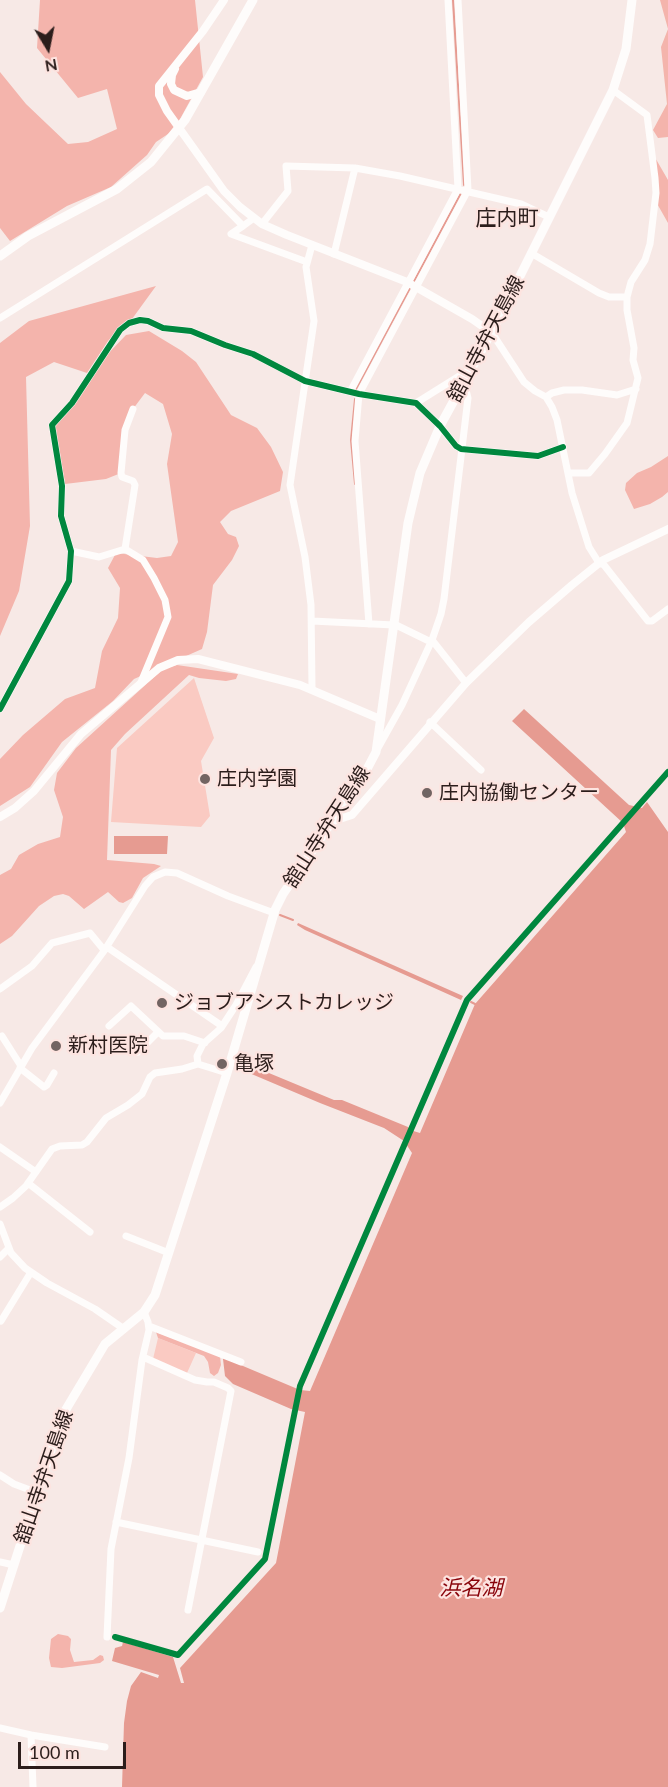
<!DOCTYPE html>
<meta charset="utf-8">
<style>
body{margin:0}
#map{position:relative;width:668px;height:1787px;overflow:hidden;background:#f7e9e6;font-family:Lato,sans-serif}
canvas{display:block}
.north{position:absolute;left:18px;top:18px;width:60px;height:60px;-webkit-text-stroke:4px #fde4e0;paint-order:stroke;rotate:170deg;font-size:16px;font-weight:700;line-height:24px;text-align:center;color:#2b1d1b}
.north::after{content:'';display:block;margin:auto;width:21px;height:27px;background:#2b1d1b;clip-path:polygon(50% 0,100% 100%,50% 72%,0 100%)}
.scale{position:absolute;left:18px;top:1742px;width:108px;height:27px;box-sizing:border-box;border:3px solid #2b1d1b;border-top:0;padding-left:8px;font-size:18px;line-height:21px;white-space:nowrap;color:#2b1d1b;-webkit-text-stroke:4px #fde4e0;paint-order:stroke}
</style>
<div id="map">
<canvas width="668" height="1787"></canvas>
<div class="north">N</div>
<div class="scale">100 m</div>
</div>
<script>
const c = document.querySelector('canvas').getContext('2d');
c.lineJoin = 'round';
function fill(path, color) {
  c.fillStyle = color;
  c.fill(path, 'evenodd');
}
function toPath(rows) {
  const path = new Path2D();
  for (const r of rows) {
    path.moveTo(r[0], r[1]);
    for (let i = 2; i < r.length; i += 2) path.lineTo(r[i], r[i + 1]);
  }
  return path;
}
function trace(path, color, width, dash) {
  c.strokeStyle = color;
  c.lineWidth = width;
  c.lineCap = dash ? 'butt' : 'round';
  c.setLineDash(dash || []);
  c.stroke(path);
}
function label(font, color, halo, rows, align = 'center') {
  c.font = font + ' Lato,"Noto Sans JP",sans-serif';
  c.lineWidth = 4.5;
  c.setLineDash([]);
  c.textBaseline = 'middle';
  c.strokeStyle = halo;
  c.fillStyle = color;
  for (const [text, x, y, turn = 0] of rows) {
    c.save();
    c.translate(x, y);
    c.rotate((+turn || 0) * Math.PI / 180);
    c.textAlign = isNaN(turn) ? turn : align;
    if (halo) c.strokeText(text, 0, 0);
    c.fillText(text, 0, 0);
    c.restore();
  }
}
fill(toPath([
 [194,678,214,738,201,761,210,816,201,827,111,822,117,748],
 [158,1338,196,1353,187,1373,153,1359]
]), '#facac2');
fill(toPath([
 [40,0,195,0,203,77,174,130,156,142,147,155,111,187,67,206,10,241,0,228,0,72,26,104,68,144,88,142,117,129,107,89,78,98,37,48],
 [660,0,668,0,668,137,658,138,653,130,667,104,661,47,668,29],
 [653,154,668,180,668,223,655,200],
 [156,286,132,319,108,341,87,373,54,362,26,377,30,526,19,591,0,636,0,343,29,321],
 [149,331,182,351,196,362,231,415,257,428,271,447,283,472,280,491,231,511,220,522,228,534,236,537,239,546,232,560,213,585,207,632,202,649,134,679,113,701,62,742,30,787,0,806,0,759,23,735,65,699,95,688,102,651,118,618,120,588,108,568,116,553,157,558,171,556,178,542,167,464,172,434,163,404,145,393,133,409,125,437,121,473,106,479,65,484,54,421,100,362,126,335],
 [668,456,668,492,662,497,650,504,634,509,625,490,626,483,637,473,651,467],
 [177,665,238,674,236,679,226,681,199,678,189,675,125,734,111,750,107,860,154,864,161,866,143,878,132,898,123,903,119,902,108,892,84,909,69,896,63,894,54,896,39,906,12,936,0,944,0,875,11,869,19,855,38,844,60,837,63,817,54,790,57,773,76,748,163,669],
 [156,1332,220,1356,221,1365,218,1373,214,1376,210,1373,208,1362,204,1356,158,1338],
 [58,1634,68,1636,71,1639,70,1650,74,1662,93,1660,100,1655,103,1656,104,1660,100,1663,62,1668,51,1667,49,1658,51,1639]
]), '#f4b4ac');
fill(toPath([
 [524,709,629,805,642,808,647,802,668,832,668,1787,122,1787,124,1723,127,1701,131,1686,141,1672,158,1678,159,1675,112,1661,115,1648,122,1646,123,1642,173,1657,181,1683,184,1683,180,1668,276,1563,305,1412,291,1409,233,1384,225,1376,223,1359,224,1358,300,1390,310,1391,412,1153,404,1141,384,1128,320,1103,235,1067,236,1061,252,1066,334,1100,342,1100,408,1127,410,1130,420,1133,475,1004,626,832,623,823,512,721],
 [114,836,168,836,167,854,114,854],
 [298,923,463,996,461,1000,305,930,297,925]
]), '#e69b91');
trace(toPath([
 [453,0,464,185],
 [413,283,461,193],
 [356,389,410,288],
 [355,399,351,440,355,484],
 [280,915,293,920],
 [471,1002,475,1004]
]), '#e69b91', 2);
trace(toPath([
 [262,224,288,191,286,166,355,168,400,176,521,204,549,217],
 [243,226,231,234,307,262],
 [531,253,599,293,609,297,627,297],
 [334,254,355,168],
 [0,318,207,189,243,226,254,218],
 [492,333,524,382,535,391,546,397,552,407,557,420,572,493,589,547,599,563,604,565,648,621,652,621,668,609],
 [464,382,468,398,444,599,441,614,432,640,466,683],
 [350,392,458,189,448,0],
 [546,397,552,393,564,390,582,390,617,395,636,389],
 [416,403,472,368],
 [568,473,589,473,605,454,627,423,638,378,633,360,634,348,627,310,627,297,631,282,645,260,650,244,656,193,655,178,647,115,613,90],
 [125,549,135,485,133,481,122,477,121,473,125,430,133,409],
 [71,551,99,557,125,549,143,560,154,578,165,600,168,617,141,682],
 [312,621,394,625],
 [369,624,355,441,359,394,468,190,458,0],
 [394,624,431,642],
 [312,688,311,605,305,557,290,485,314,321,306,267,312,245],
 [0,709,69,581,71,551,61,516,62,486,52,425,72,403,120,330,129,323,140,320,148,321,163,328,191,331,225,345,253,354,305,381,359,394,416,403,440,426,456,446,461,449,538,456,563,447],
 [430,722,481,770],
 [378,748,402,705,432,640],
 [107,947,222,1026],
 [0,989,32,966,52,943,90,933,104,950],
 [109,1026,131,1006,163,1036,184,1036,205,1043],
 [2,1036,21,1066],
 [138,1052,158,1032],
 [198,1064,197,1056,203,1044,221,1028,236,1005,256,967],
 [20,1068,44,1087,47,1085,54,1073],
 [0,1103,32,1048,104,951,145,886,153,877,165,872,177,873,228,896,274,913],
 [0,1147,36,1172],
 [28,1183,90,1232],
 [0,1207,13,1198,26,1186,52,1149,60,1146,82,1145,87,1142,106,1118,128,1105,142,1094,150,1077,155,1073,182,1069,198,1064,227,1073],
 [0,1224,11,1253,25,1268,47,1283,95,1309,124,1329],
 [126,1236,169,1253],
 [0,1257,9,1248],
 [1,1321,31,1272],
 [149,1326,241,1362],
 [143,1357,195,1380,207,1382,214,1382,228,1388,231,1391,188,1610],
 [0,1475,14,1484,38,1493],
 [116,1522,258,1552],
 [0,1562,14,1565],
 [107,1637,111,1549,129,1458,142,1360,149,1330,148,1322,144,1312],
 [0,1728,31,1735,33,1787],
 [31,1735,105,1747]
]), '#fefcfb', 7);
trace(toPath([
 [224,0,203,31,159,86,159,95,167,111,224,191,240,207,262,224,287,235,407,282,472,319,492,333],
 [175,69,172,75,171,84,174,90,187,96,201,92],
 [0,817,15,808,34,791,81,734,159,668,178,660,198,659,300,685,380,719],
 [333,821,352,815,466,683,529,622,572,585,603,560,668,529]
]), '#fefcfb', 8);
trace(toPath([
 [0,256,28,236,117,189,151,162,185,120,253,0],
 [0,1608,62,1416,105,1344,144,1312,155,1295,227,1073,275,910,283,894,366,771,376,752,408,523,420,473,440,426,497,322,613,90,626,49,632,0]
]), '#fefcfb', 9);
trace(toPath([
 [0,709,69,581,71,551,61,516,62,486,52,425,72,403,120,330,129,323,140,320,148,321,163,328,191,331,225,345,253,354,305,381,359,394,416,403,440,426,456,446,461,449,538,456,563,447],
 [115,1637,178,1655,265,1559,300,1386,467,1000,668,772]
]), '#00873e', 6);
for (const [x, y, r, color] of [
 [205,779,6,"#726462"],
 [427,793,6,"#726462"],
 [162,1003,6,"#726462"],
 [56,1046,6,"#726462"],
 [222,1064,6,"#726462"]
]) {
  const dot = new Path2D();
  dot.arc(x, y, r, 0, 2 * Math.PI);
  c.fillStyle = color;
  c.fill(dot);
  trace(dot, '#fde4e0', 2);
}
label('20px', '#2b1d1b', '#fde4e0', [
 ["舘山寺弁天島線",486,339,-62],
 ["舘山寺弁天島線",327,827,-57],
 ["舘山寺弁天島線",44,1477,-71]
]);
label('20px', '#2b1d1b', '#fde4e0', [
 ["庄内学園",217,779],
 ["庄内協働センター",439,793],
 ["ジョブアシストカレッジ",174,1003],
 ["新村医院",68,1046],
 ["亀塚",234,1064]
], 'left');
label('21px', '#2b1d1b', '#fde4e0', [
 ["庄内町",507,218]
]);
label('italic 21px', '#880209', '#fde4e0', [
 ["浜名湖",471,1588]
]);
</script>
